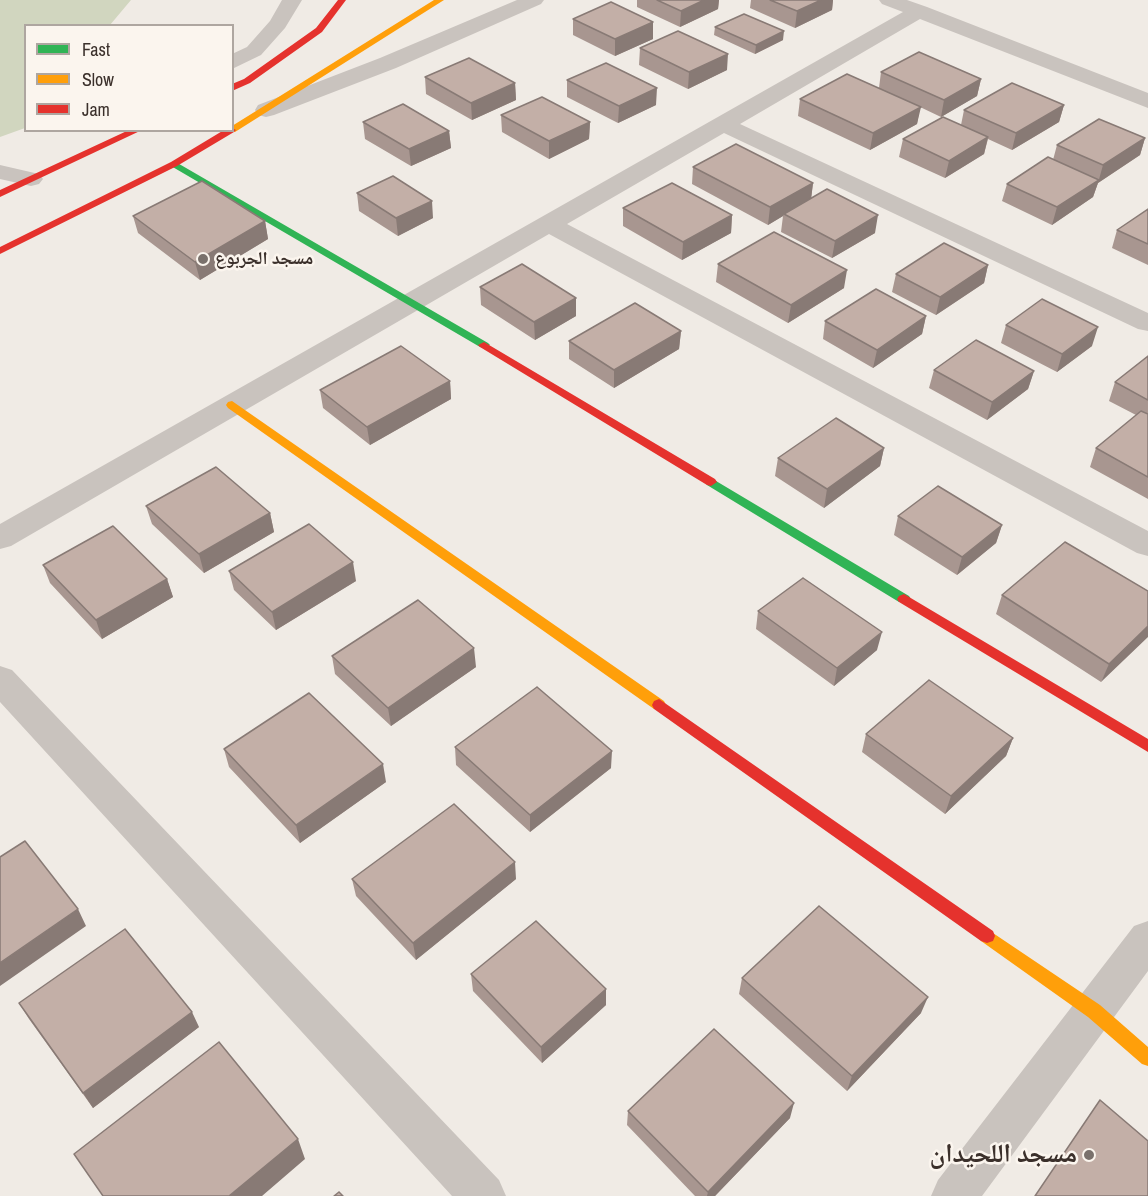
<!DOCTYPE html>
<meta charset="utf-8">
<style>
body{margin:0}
#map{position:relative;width:1148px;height:1196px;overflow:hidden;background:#f0ebe5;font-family:"Archivo Narrow",sans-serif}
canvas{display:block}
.legend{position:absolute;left:24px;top:24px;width:210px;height:108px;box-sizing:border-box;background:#fbf5ee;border:2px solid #aea6a0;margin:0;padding:8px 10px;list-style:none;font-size:18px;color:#3b302b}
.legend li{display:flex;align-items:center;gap:12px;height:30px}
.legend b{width:30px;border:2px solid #aea6a0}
</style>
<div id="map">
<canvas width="1148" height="1196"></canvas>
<ul class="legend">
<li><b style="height:8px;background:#30b455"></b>Fast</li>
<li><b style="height:8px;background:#ff9f0a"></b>Slow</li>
<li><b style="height:8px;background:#e5322d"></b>Jam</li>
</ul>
</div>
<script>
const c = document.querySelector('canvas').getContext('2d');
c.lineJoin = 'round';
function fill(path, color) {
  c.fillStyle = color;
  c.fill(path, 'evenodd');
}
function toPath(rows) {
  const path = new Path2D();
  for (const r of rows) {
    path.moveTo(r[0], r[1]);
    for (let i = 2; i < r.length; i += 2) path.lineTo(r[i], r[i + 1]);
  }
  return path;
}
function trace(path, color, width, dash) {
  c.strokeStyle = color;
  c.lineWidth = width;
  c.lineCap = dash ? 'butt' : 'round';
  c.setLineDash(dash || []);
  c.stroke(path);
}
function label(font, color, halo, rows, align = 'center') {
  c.font = font + ' "Archivo Narrow","Noto Naskh Arabic",sans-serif';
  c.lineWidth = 5;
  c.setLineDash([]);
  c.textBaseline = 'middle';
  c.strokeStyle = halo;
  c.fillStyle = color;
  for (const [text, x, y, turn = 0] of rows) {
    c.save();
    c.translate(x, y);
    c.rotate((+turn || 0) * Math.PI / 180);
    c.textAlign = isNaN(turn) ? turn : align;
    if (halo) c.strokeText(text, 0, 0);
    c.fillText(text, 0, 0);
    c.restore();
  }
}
fill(toPath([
 [0,0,131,0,110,25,26,26,25,128,0,137]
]), '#d1d6bf');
fill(toPath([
 [282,0,302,0,285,28,261,55,232,69,232,54,247,47,270,21,282,0],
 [517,0,544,0,541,4,396,68,274,115,266,117,258,115,255,110,258,105,380,58,517,0],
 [879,0,907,0,927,7,1148,93,1148,108,920,19,740,124,1148,313,1148,331,1138,329,724,133,567,224,1148,531,1148,556,1137,553,549,234,11,546,0,549,0,524,903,12,882,4,879,0],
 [0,165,39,174,43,179,39,184,31,186,0,179,0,165],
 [0,666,12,670,499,1180,506,1196,452,1196,0,702,0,666],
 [1148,921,1148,971,982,1196,931,1196,938,1180,1134,926,1148,921]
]), '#c9c3be');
fill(toPath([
 [174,161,488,343,490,345,484,348,480,347,171,166,169,164,174,161],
 [711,478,909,596,911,599,909,602,899,602,707,485,705,482,707,479,711,478]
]), '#30b455');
fill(toPath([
 [434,0,444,0,235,132,228,130,232,130,232,126,434,0],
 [232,401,664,701,666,705,664,709,654,709,228,408,226,405,228,402,232,401],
 [987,929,1100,1005,1148,1047,1148,1066,1142,1064,1088,1017,981,941,979,936,981,931,987,929]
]), '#ff9f0a');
fill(toPath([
 [338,0,346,0,322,32,250,83,232,91,232,84,244,79,316,28,338,0],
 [232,128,236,130,234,132,177,166,0,254,0,247,171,162,224,130,232,130,232,128],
 [129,130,142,130,0,197,0,190,129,130],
 [484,342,715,479,717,482,711,486,707,485,480,347,478,345,484,342],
 [904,594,1148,739,1148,752,899,602,897,599,899,596,904,594],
 [659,699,993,931,995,936,993,941,987,943,981,941,654,709,652,705,654,701,659,699]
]), '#e5322d');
fill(toPath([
 [637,0,719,0,718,9,680,27,637,7],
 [751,0,833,0,832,10,795,28,750,8],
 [573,19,653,39,615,56,573,35],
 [715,27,783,40,755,54,714,35],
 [640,48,727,70,688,89,639,65],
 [881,72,981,79,977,96,941,117,920,107,917,124,870,150,798,116,800,99,879,88],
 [425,77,515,83,516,100,472,120,426,94],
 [567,80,656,105,618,123,567,97],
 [1064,105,1059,122,1012,150,988,139,984,154,945,178,899,157,903,139,961,125,964,110],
 [501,115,590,122,589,139,549,159,502,132],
 [363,122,449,131,451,148,411,166,365,139],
 [1145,138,1140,155,1098,183,1093,197,1052,225,1002,201,1007,184,1053,160,1057,145],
 [693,167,813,183,811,198,875,233,832,258,781,232,783,216,768,225,692,184],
 [357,193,433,218,398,236,359,211],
 [623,208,732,215,731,233,682,260,623,226],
 [1148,209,1148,265,1112,248,1117,230],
 [133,216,265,221,268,239,200,280,138,233],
 [718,264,844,288,788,323,716,282],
 [988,265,984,283,936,315,892,292,896,274],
 [480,287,576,298,576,316,535,340,481,305],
 [926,316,922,334,873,368,823,339,825,321],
 [1006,325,1092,346,1057,372,1001,343],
 [681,331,679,349,614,388,569,359,569,341],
 [1148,356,1148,499,1090,467,1096,448,1136,415,1109,401,1115,382],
 [934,370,1034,371,1028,389,987,420,929,388],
 [450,381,451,399,370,445,323,408,320,390],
 [884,448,880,466,824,508,775,476,778,458],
 [146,506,270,513,274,532,204,573,152,524],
 [898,516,1002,525,996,543,957,575,894,535],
 [43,565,167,579,173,597,102,639,50,583],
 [229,571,356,581,276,630,234,590],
 [1148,591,1101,682,996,614,1002,595],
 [758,611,877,650,834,686,756,629],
 [332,656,476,667,391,726,335,674],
 [866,734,1013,738,1006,756,945,814,862,752],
 [455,747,611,768,530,832,456,765],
 [224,749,386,782,300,843,229,767],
 [352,879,516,879,416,960,356,896],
 [471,974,606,989,606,1005,542,1063,473,991],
 [742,978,921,1013,847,1091,739,994],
 [19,1003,199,1027,93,1108,29,1019],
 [628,1111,790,1118,715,1196,695,1196,627,1125]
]), '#a89690');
fill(toPath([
 [704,0,719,0,718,9,680,27,681,11],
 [821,0,833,0,832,10,795,28,797,11],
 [653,22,653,39,615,56,615,39],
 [784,31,783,40,755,54,756,45],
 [728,54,727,70,688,89,689,72],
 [981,79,977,96,941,117,944,100],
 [515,83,516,100,472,120,471,103],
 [657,88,656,105,618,123,619,106],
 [1064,105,1059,122,1012,150,1016,133],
 [921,107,917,124,870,150,873,133],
 [590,122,589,139,549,159,549,141],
 [449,131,451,148,411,166,409,149],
 [988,137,984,154,945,178,949,161],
 [1145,138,1140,155,1098,183,1103,165],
 [1099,180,1093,197,1052,225,1057,207],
 [813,183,811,200,784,214,783,216,768,225,770,207],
 [432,201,433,218,398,236,396,218],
 [732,215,731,233,682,260,683,242],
 [878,215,875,233,832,258,835,241],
 [265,221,268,239,200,280,195,262],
 [988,265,984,283,936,315,940,297],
 [847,270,844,288,788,323,791,305],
 [576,298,576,316,535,340,534,322],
 [926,316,922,334,873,368,877,350],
 [1098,327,1092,346,1057,372,1062,354],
 [681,331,679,349,614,388,614,370],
 [1034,371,1028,389,987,420,992,402],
 [450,381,451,399,370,445,367,427],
 [884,448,880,466,824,508,827,489],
 [270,513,274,532,204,573,199,554],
 [1002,525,996,543,957,575,962,557],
 [353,562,356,581,276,630,272,612],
 [167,579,173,597,102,639,96,620],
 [1148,626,1148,637,1101,682,1109,664],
 [882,632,877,650,834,686,837,668],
 [474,648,476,667,391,726,388,708],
 [1013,738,1006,756,945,814,951,796],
 [612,751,611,768,530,832,530,815],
 [383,764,386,782,300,843,296,825],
 [515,862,516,879,416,960,413,943],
 [78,909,86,926,0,986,0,963],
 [606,989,606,1005,542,1063,541,1047],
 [928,997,921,1013,847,1091,852,1076],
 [192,1012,199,1027,93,1108,83,1093],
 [794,1103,790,1118,715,1196,707,1196,708,1192],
 [298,1139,305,1159,262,1196,229,1196]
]), '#887a75');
const building = toPath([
 [657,0,704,0,681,11,657,0],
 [770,0,821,0,797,11,770,0],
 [611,2,653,22,615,39,573,19,611,2],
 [744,14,784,31,756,45,715,27,744,14],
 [678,31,728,54,689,72,640,48,678,31],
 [919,52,981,79,944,100,881,72,919,52],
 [469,58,515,83,471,103,425,77,469,58],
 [606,63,657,88,619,106,567,80,606,63],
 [847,74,921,107,873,133,800,99,847,74],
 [1012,83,1064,105,1016,133,964,110,1012,83],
 [542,97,590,122,549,141,501,115,542,97],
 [403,104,449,131,409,149,363,122,403,104],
 [943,117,988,137,949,161,903,139,943,117],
 [1099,119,1145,138,1103,165,1057,145,1099,119],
 [736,144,813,183,770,207,693,167,736,144],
 [1048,157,1099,180,1057,207,1007,184,1048,157],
 [393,176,432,201,396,218,357,193,393,176],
 [202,181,265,221,195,262,133,216,202,181],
 [672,183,732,215,683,242,623,208,672,183],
 [827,189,878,215,835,241,784,214,827,189],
 [1148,209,1148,244,1117,230,1148,209],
 [774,232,847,270,791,305,718,264,774,232],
 [944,243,988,265,940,297,896,274,944,243],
 [522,264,576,298,534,322,480,287,522,264],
 [876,289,926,316,877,350,825,321,876,289],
 [1042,299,1098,327,1062,354,1006,325,1042,299],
 [635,303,681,331,614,370,569,341,635,303],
 [976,340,1034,371,992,402,934,370,976,340],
 [401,346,450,381,367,427,320,390,401,346],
 [1148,356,1148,400,1115,382,1148,356],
 [1141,411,1148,414,1148,477,1096,448,1141,411],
 [836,418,884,448,827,489,778,458,836,418],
 [216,467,270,513,199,554,146,506,216,467],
 [938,486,1002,525,962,557,898,516,938,486],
 [309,524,353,562,272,612,229,571,309,524],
 [113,526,167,579,96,620,43,565,113,526],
 [1065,542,1148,591,1148,626,1109,664,1002,595,1065,542],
 [803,578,882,632,837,668,758,611,803,578],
 [418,600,474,648,388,708,332,656,418,600],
 [929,680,1013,738,951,796,866,734,929,680],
 [537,687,612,751,530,815,455,747,537,687],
 [309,693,383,764,296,825,224,749,309,693],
 [454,804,515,862,413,943,352,879,454,804],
 [25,841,78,909,0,963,0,857,25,841],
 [819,906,928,997,852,1076,742,978,819,906],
 [536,921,606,989,541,1047,471,974,536,921],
 [125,929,192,1012,83,1093,19,1003,125,929],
 [714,1029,794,1103,708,1192,628,1111,714,1029],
 [219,1042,298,1139,229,1196,103,1196,74,1154,219,1042],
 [1100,1100,1148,1141,1148,1196,1035,1196,1100,1100],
 [339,1192,343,1196,334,1196,339,1192]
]);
fill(building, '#c3afa7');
trace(building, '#887a75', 1.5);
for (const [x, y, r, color] of [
 [203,259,6,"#7a716c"],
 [1089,1155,6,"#7a716c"]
]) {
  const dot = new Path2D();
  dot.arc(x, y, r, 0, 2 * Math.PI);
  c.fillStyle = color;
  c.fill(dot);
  trace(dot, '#fbf5ee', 2);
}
label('bold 18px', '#3b302b', '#fbf5ee', [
 ["مسجد الجربوع",215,259]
], 'left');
label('bold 26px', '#3b302b', '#fbf5ee', [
 ["مسجد اللحيدان",1077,1155]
], 'right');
</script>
